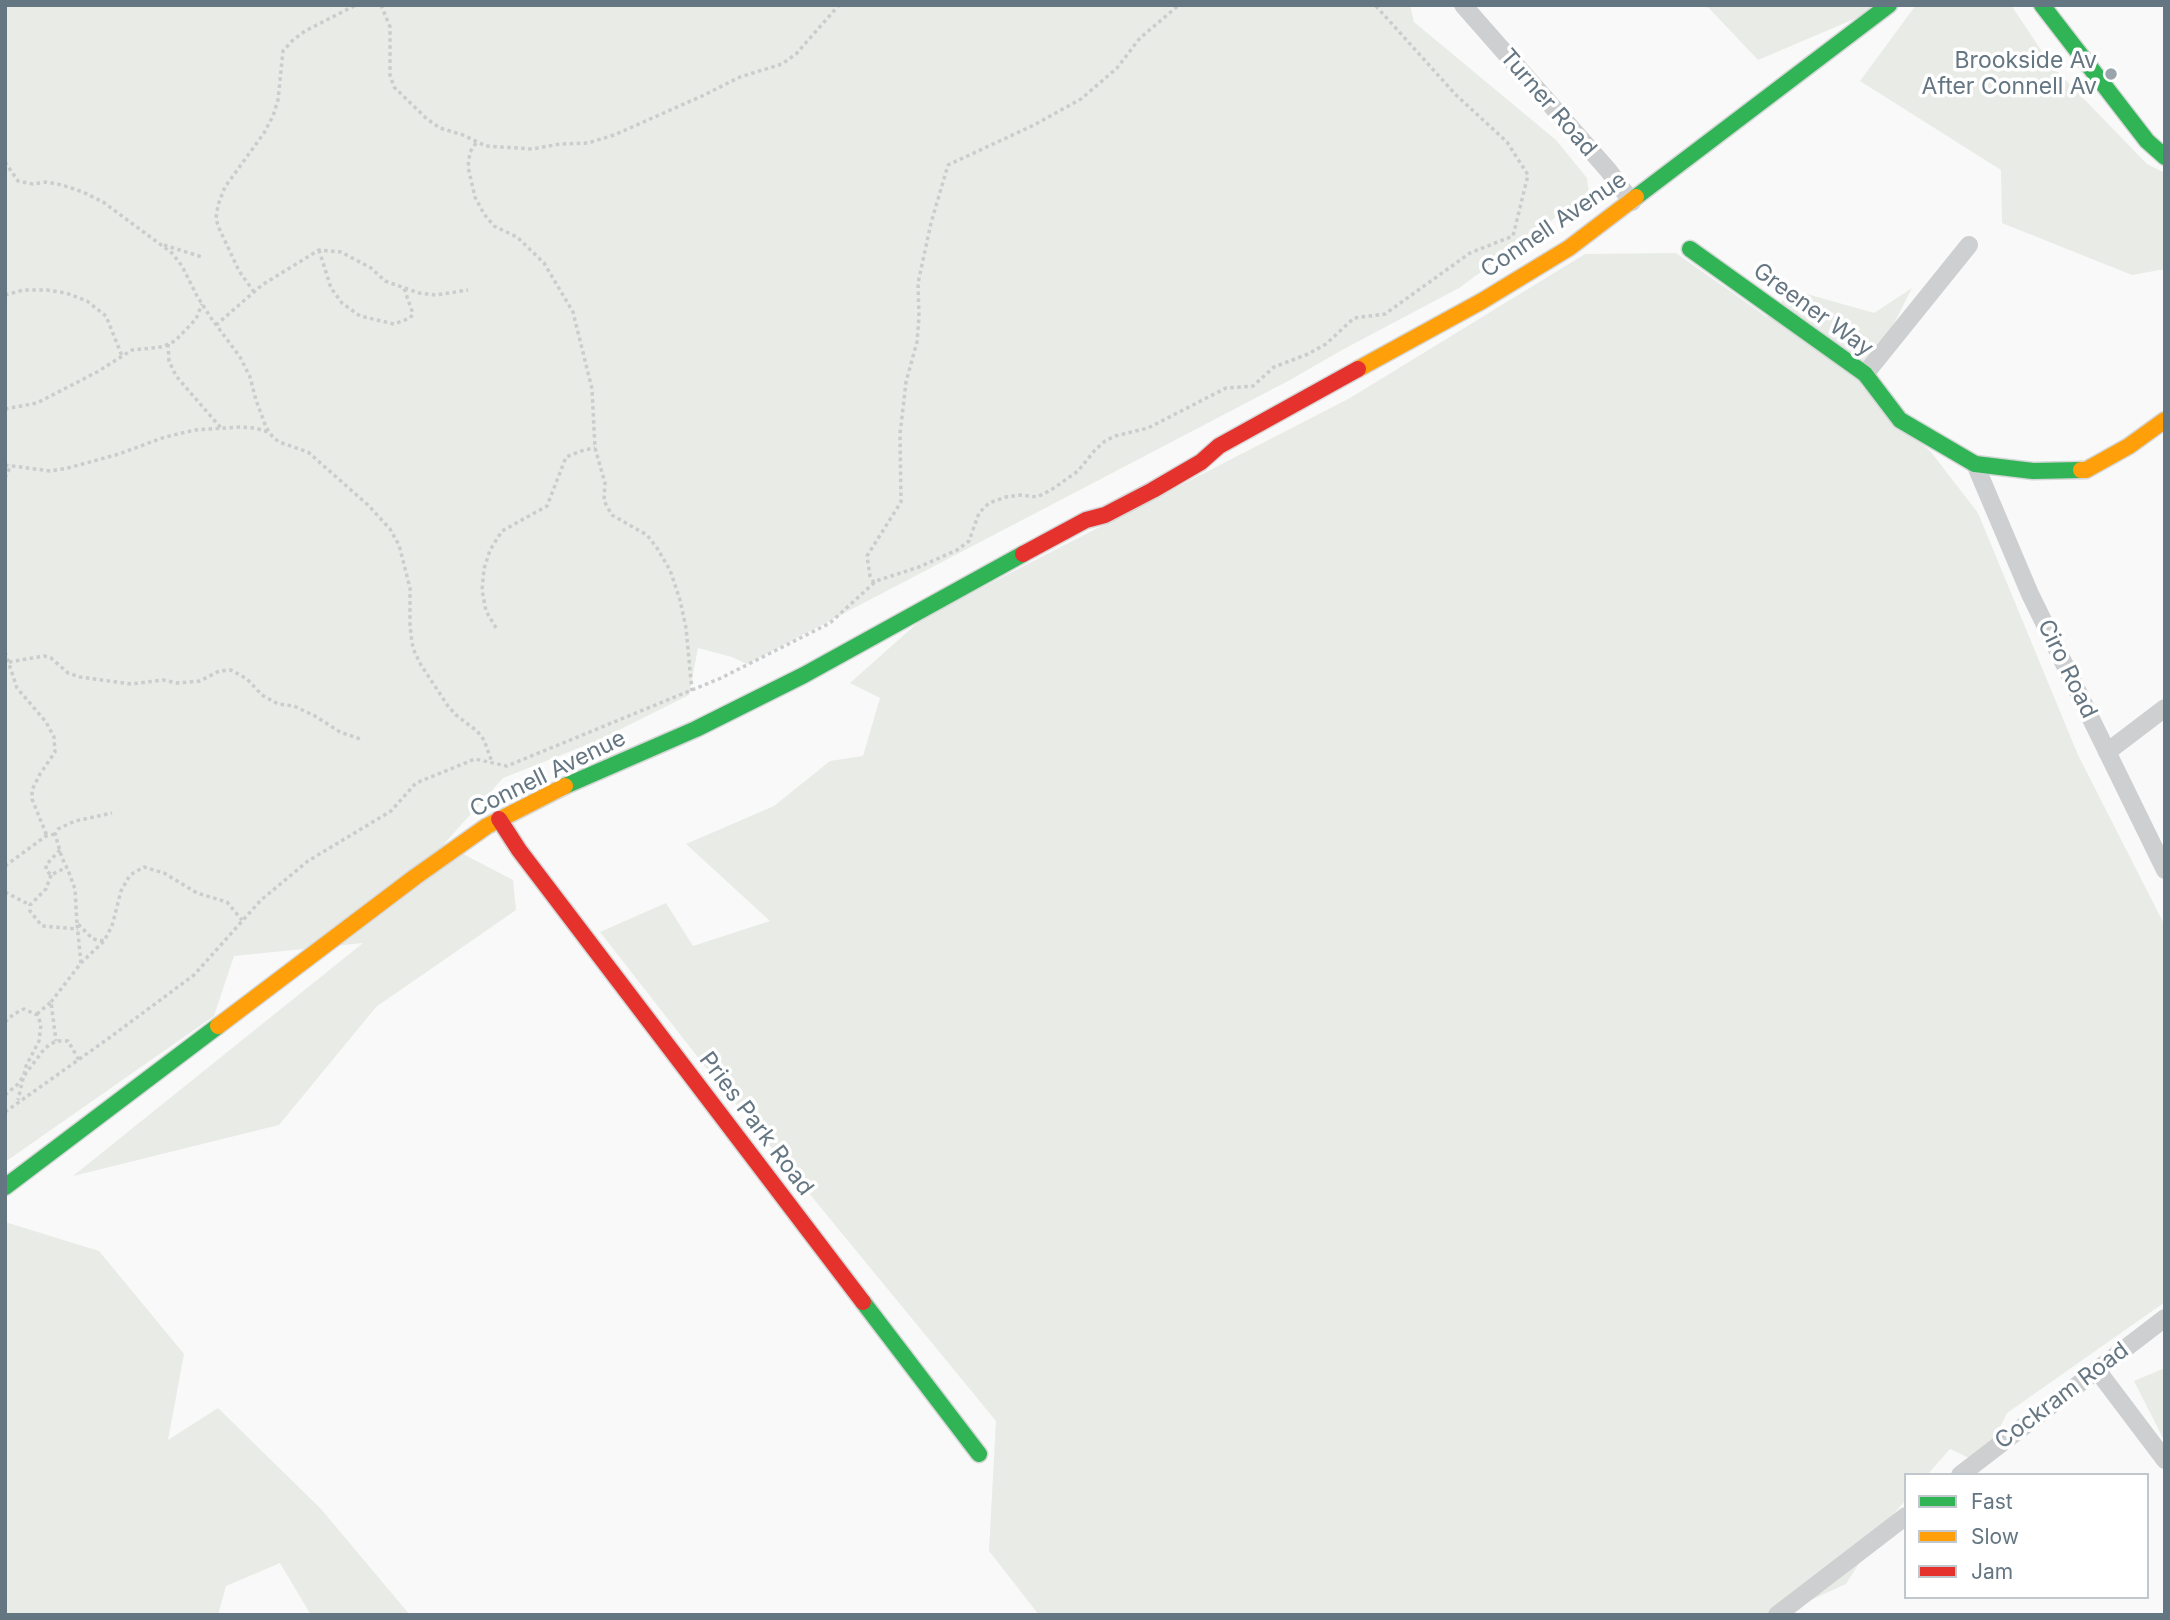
<!DOCTYPE html>
<style>
body{margin:0}
#map{position:relative;width:2170px;height:1620px;overflow:hidden;background:#f9f9f9;font-family:Inter,sans-serif}
canvas{display:block}
.frame{position:absolute;inset:0;border:7px solid #657683;pointer-events:none}
.legend{position:absolute;left:1904px;top:1473px;width:245px;height:126px;box-sizing:border-box;background:#fff;border:2px solid #c1c8cd;margin:0;padding:9px 12px;list-style:none;font-size:21px;color:#657683}
.legend li{display:flex;align-items:center;gap:14px;height:35px}
.legend b{width:35px;border:2px solid #c1c8cd}
</style>
<div id="map">
<canvas width="2170" height="1620"></canvas>
<div class="frame"></div>
<ul class="legend">
<li><b style="height:9px;background:#30b455"></b>Fast</li>
<li><b style="height:9px;background:#ff9f0a"></b>Slow</li>
<li><b style="height:9px;background:#e5322d"></b>Jam</li>
</ul>
</div>
<script>
const c = document.querySelector('canvas').getContext('2d');
c.lineJoin = 'round';
function fill(path, color) {
  c.fillStyle = color;
  c.fill(path, 'evenodd');
}
function toPath(rows) {
  const path = new Path2D();
  for (const r of rows) {
    path.moveTo(r[0], r[1]);
    for (let i = 2; i < r.length; i += 2) path.lineTo(r[i], r[i + 1]);
  }
  return path;
}
function trace(path, color, width, dash) {
  c.strokeStyle = color;
  c.lineWidth = width;
  c.lineCap = dash ? 'butt' : 'round';
  c.setLineDash(dash || []);
  c.stroke(path);
}
function label(font, color, halo, rows, align = 'center') {
  c.font = font + ' Inter,sans-serif';
  c.lineWidth = 7;
  c.setLineDash([]);
  c.textBaseline = 'middle';
  c.strokeStyle = halo;
  c.fillStyle = color;
  for (const [text, x, y, turn = 0] of rows) {
    c.save();
    c.translate(x, y);
    c.rotate((+turn || 0) * Math.PI / 180);
    c.textAlign = isNaN(turn) ? turn : align;
    if (halo) c.strokeText(text, 0, 0);
    c.fillText(text, 0, 0);
    c.restore();
  }
}
fill(toPath([
 [5,5,1410,5,1414,22,1556,140,1587,178,1589,193,1459,288,1342,350,1290,380,747,664,732,657,698,648,689,695,599,740,503,778,444,844,513,880,516,910,376,1007,279,1125,73,1176,363,943,234,956,214,1016,5,1162],
 [1706,5,1887,5,1758,60],
 [1916,5,2011,5,2051,65,2147,164,2165,173,2165,269,2132,275,2002,223,2001,170,1860,81],
 [1676,253,1767,317,1793,290,1874,313,1912,288,1862,387,1931,452,1978,513,2078,755,2165,926,2165,1302,2007,1413,1982,1464,1950,1449,1927,1475,1906,1475,1906,1500,1882,1527,1846,1584,1778,1615,1039,1615,989,1551,996,1421,707,1069,600,932,666,903,693,946,770,921,686,844,774,806,830,761,863,756,880,698,850,683,923,618,1350,398,1585,254],
 [5,1222,99,1251,184,1354,168,1440,218,1408,321,1509,410,1615,311,1615,280,1563,226,1586,218,1615,5,1615],
 [2165,1368,2165,1442,2134,1381]
]), '#e8ebe6');
const fast = toPath([
 [2042,5,2147,141,2165,157],
 [1636,197,1889,5],
 [1690,249,1865,374,1900,420,1975,464,2033,471,2081,470],
 [565,786,696,729,804,675,1023,554],
 [5,1187,218,1026],
 [863,1302,979,1454]
]);
const slow = toPath([
 [1358,369,1482,301,1569,248,1636,197],
 [2081,470,2086,470,2129,446,2165,420],
 [218,1026,415,877,487,826,565,786]
]);
const jam = toPath([
 [1023,554,1086,520,1105,515,1153,490,1201,462,1219,446,1358,369],
 [499,819,519,850,863,1302]
]);
trace(fast, '#d5d6d7', 19);
trace(slow, '#d5d6d7', 19);
trace(jam, '#d5d6d7', 19);
trace(toPath([
 [381,5,390,27,390,75,394,87,427,119,440,128,463,135,486,146,532,149,560,144,588,143,614,135,702,96,740,77,782,64,796,54,839,5],
 [476,143,470,152,468,167,475,197,484,214,494,226,517,237,544,263,573,312,592,389,595,448,605,483,604,501,612,515,647,535,657,548,670,570,680,600,686,628,692,691],
 [5,162,18,181,33,184,46,182,62,185,83,192,103,202,172,253,182,266,197,296,211,318,240,357,250,377,256,400,266,427,272,436,279,442,308,452,368,505,390,529,399,545,410,588,410,625,412,643,415,653,421,665,448,706,456,715,477,731,484,740,492,762],
 [164,245,202,257],
 [319,250,331,288,342,303,360,316,394,324,410,318,413,314,404,288],
 [254,292,239,271,218,226,216,218,218,205,225,187,264,133,273,116,278,100,283,51,293,40,305,31,356,5],
 [5,295,23,290,47,290,66,293,87,301,106,316,122,356],
 [216,325,262,285,319,250,341,252,371,268,385,281,419,293,436,295,468,290],
 [168,344,169,361,176,376,221,428],
 [5,409,37,403,97,372,132,350,162,347,175,341,196,319,202,304],
 [5,465,50,471,68,468,119,454,165,437,195,430,240,427,255,428,268,432],
 [5,478,11,465],
 [874,583,870,576,867,556,901,502,900,434,906,382,917,342,919,317,918,283,931,223,948,165,1034,125,1081,99,1117,68,1140,38,1179,5],
 [496,628,486,611,482,590,484,569,490,550,502,531,547,506,566,457,584,450,595,448],
 [5,652,17,688,46,722,54,737,55,752,40,774,32,790,32,799,47,836],
 [9,662,44,656,51,658,68,673,80,677,131,684,163,680,177,683,200,681,219,671,231,670,247,679,262,695,278,704,294,706,315,716,340,732,363,740],
 [60,850,46,865,46,870,51,875,67,867],
 [5,866,46,836,55,834],
 [51,875,46,889,30,905,30,911,42,926,78,929],
 [5,892,30,905],
 [77,923,75,889,68,870,62,858,55,834,58,829,75,821,112,813],
 [81,963,77,923,93,939,104,941],
 [51,1002,81,963,104,941,112,926,121,891,130,875,144,867,164,873,197,893,227,902,242,920],
 [37,1014,51,1002,56,1041],
 [5,1022,14,1014,24,1009,37,1015,41,1024,39,1041,26,1066,18,1100],
 [5,1095,17,1085,45,1048,56,1041,68,1041,79,1060],
 [5,1112,109,1038,194,975,261,900,308,861,391,811,416,783,475,759,507,766,721,678,830,623,876,581,919,567,957,550,969,541,979,513,989,503,1006,497,1020,495,1037,497,1051,490,1078,471,1095,450,1105,441,1115,436,1148,428,1226,388,1253,386,1274,367,1308,354,1326,344,1354,318,1385,314,1470,253,1513,236,1528,175,1507,142,1456,95,1375,5]
]), '#cbcccd', 3.5, [3.5, 3.5]);
trace(toPath([
 [1463,5,1608,170,1632,202],
 [1865,374,1969,245],
 [1975,464,2030,594,2165,870],
 [2107,752,2165,708],
 [2097,1370,2165,1460],
 [1960,1475,2165,1318],
 [1777,1615,1906,1516]
]), '#cecfd0', 18);
trace(fast, '#30b455', 16);
trace(slow, '#ff9f0a', 16);
trace(jam, '#e5322d', 16);
for (const [x, y, r, color] of [
 [2111,74,7,"#99a4ac"]
]) {
  const dot = new Path2D();
  dot.arc(x, y, r, 0, 2 * Math.PI);
  c.fillStyle = color;
  c.fill(dot);
  trace(dot, '#fff', 2.5);
}
label('23px', '#657683', '#fff', [
 ["Brookside Av",2097,61],
 ["After Connell Av",2097,87]
], 'right');
label('23px', '#657683', '#fff', [
 ["Turner Road",1548,103,49],
 ["Connell Avenue",1554,225,-34],
 ["Greener Way",1813,310,36],
 ["Ciro Road",2067,669,64],
 ["Connell Avenue",548,774,-26],
 ["Pries Park Road",756,1124,53],
 ["Cockram Road",2062,1396,-37]
]);
</script>
